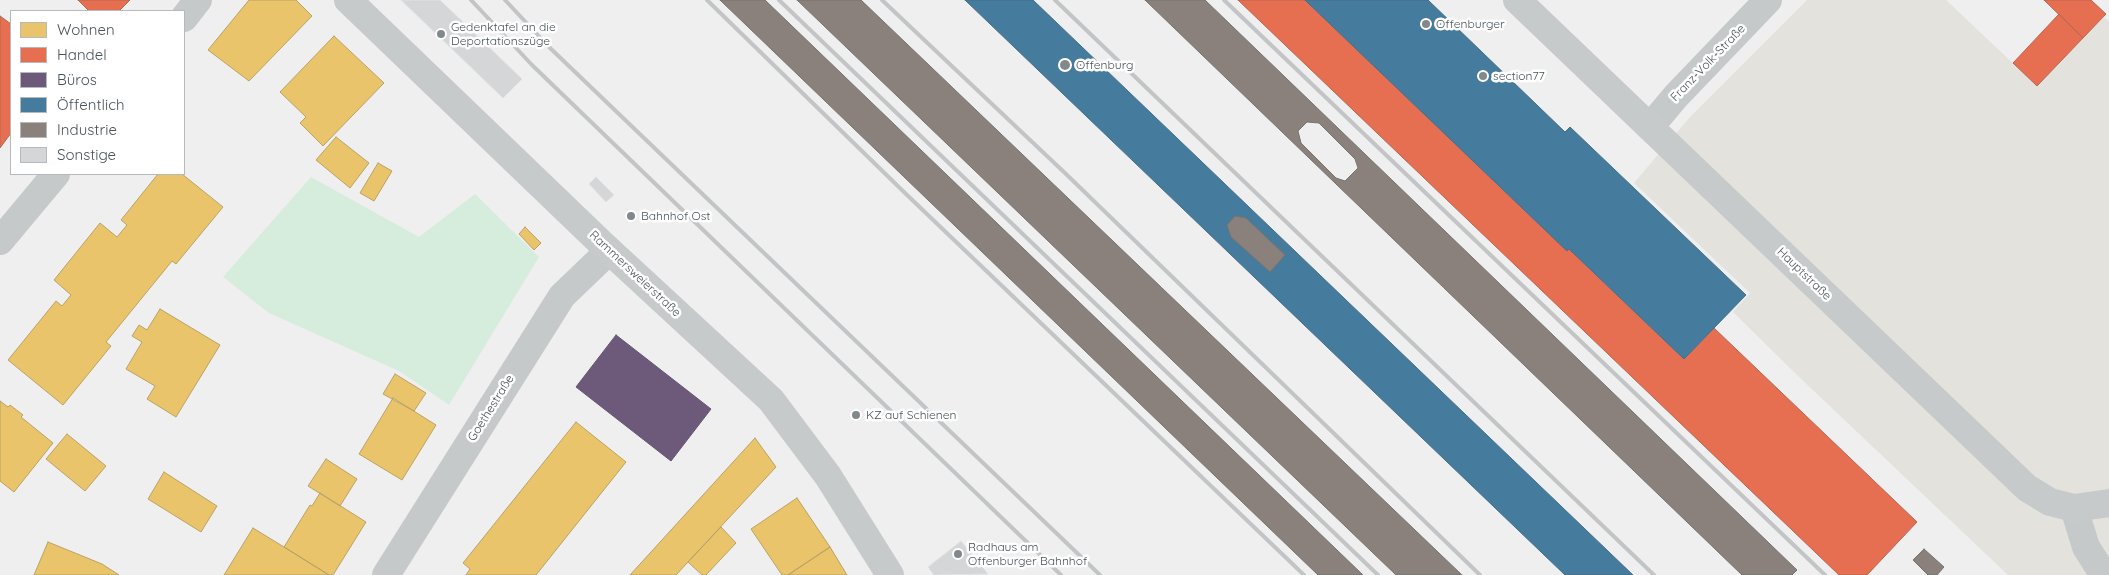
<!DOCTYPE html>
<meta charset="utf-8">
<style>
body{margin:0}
#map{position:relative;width:2109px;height:575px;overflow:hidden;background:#efefef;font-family:Quicksand,sans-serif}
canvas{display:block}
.legend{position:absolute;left:10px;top:10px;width:175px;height:165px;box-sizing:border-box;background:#fff;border:1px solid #b6babc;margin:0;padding:6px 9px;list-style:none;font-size:15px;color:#485258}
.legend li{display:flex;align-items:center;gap:10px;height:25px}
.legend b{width:25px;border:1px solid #b6babc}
</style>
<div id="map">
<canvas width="2109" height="575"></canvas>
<ul class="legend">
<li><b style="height:14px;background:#e9c46a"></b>Wohnen</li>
<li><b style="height:14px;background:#e76f51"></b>Handel</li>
<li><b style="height:14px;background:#6d597a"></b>Büros</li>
<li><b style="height:14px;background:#457b9d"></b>Öffentlich</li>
<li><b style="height:14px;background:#8a817c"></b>Industrie</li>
<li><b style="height:14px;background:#d5d6d8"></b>Sonstige</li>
</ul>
</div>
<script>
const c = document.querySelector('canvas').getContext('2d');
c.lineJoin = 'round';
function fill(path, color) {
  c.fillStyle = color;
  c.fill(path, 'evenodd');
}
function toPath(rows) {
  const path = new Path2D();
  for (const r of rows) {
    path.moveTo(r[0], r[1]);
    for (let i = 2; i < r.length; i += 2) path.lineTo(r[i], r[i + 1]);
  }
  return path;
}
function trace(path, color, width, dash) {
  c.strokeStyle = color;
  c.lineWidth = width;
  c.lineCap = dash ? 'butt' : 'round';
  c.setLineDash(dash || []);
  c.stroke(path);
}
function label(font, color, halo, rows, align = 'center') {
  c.font = font + ' Quicksand,sans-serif';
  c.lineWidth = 5;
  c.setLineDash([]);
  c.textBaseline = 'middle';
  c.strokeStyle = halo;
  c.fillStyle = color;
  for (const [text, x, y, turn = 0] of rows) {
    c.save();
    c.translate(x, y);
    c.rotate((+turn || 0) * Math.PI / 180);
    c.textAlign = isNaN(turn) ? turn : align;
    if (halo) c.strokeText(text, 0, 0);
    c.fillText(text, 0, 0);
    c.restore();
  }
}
fill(toPath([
 [1807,0,1946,0,2037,86,2104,17,2109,22,2109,575,2008,575,1796,374,1733,312,1750,293,1634,183,1690,117]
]), '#e3e2dd');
fill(toPath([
 [311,177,419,237,475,194,539,257,449,405,399,371,269,313,223,277]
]), '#d6ecdd');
const homes = toPath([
 [249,0,296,0,312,16,249,81,208,50,249,0],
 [334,36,384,83,323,146,300,123,306,117,280,92,334,36],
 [336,137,369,163,350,188,316,160,336,137],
 [378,163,392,171,374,201,360,193,378,163],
 [158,174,182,174,223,207,176,264,172,261,106,342,111,346,63,405,8,360,56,301,62,306,71,295,54,280,100,223,117,237,127,225,121,220,158,174],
 [525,227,541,243,534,250,519,234,525,227],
 [160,309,220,345,176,417,147,399,155,386,126,369,142,342,132,336,139,325,147,330,160,309],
 [395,374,426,393,414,411,383,394,395,374],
 [393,398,436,425,402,480,359,454,393,398],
 [0,401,8,407,10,405,23,415,21,417,53,443,14,492,0,481,0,401],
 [576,422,626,462,536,575,466,575,470,569,463,563,576,422],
 [67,434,106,466,85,491,46,459,67,434],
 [755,438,776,467,676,575,630,575,755,438],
 [326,459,357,479,340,506,308,486,326,459],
 [164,472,217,506,201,532,148,499,164,472],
 [320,493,366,522,333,575,329,575,284,547,310,505,312,506,320,493],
 [797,498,830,547,788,575,782,575,751,529,797,498],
 [721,527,736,543,706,575,702,575,688,562,721,527],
 [253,528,284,547,329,575,224,575,253,528],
 [48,542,102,564,119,575,34,575,48,542],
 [830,547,847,575,788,575,830,547]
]);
fill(homes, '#e9c46a');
trace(homes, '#b9a265', 1);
const shops = toPath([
 [78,0,130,0,119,11,89,11,78,0],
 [1238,0,1305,0,1567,251,1569,249,1684,359,1714,328,1917,522,1867,575,1839,575,1238,0],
 [2044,0,2091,0,2106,14,2083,38,2044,0],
 [2059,14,2083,38,2037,86,2013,63,2059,14],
 [0,16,11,24,11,133,0,148,0,16]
]);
fill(shops, '#e76f51');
trace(shops, '#b76653', 1);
const offices = toPath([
 [1154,134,1197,176,1184,189,1141,148,1154,134],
 [616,335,711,409,671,461,576,387,616,335]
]);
fill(offices, '#6d597a');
trace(offices, '#625770', 1);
const public = toPath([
 [965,0,1033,0,1633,575,1565,575,965,0],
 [1305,0,1428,0,1565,132,1570,127,1746,295,1684,359,1569,249,1567,251,1305,0]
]);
fill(public, '#457b9d');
trace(public, '#466f88', 1);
const industry = toPath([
 [720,0,765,0,1363,575,1318,575,720,0],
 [797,0,861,0,1462,575,1396,575,797,0],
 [1145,0,1205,0,1797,570,1792,575,1742,575,1145,0],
 [1307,122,1319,123,1355,159,1358,168,1345,181,1336,178,1301,143,1298,131,1307,122],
 [1235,216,1246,218,1285,255,1270,272,1231,237,1227,225,1235,216],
 [1924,549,1944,567,1937,575,1928,575,1913,560,1924,549]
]);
fill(industry, '#8a817c');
trace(industry, '#767371', 1);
const building = toPath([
 [401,0,440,0,522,79,503,98,401,0],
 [596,177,614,195,606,202,589,184,596,177],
 [961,541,988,574,934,575,928,567,961,541]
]);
fill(building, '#d5d6d8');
trace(building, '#e0e1e1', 1);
trace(toPath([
 [184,18,198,0],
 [1650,127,1676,96,1768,0],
 [0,241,56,174],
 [2074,508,2086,547,2098,566,2109,573],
 [386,575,562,296,609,251]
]), '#c6c9ca', 28);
trace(toPath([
 [348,0,601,243,771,400,828,476,890,575],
 [1517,0,2027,488,2050,502,2074,508,2109,503]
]), '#c7cacb', 28);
trace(toPath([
 [471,0,532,65,1061,575],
 [505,0,549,47,1100,575],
 [707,0,906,194,1304,575],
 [779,0,1378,575],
 [882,0,1066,174,1480,575],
 [1055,0,1654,575],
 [1224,0,1825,575]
]), '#c2c4c5', 4);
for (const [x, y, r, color] of [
 [1426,24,5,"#82898d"],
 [441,34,5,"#82898d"],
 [1065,65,6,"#82898d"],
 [1483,76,5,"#82898d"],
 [631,216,5,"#82898d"],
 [856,415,5,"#82898d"],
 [958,554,5,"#82898d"]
]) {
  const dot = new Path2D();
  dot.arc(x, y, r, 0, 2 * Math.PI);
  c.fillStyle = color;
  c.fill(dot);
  trace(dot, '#fff', 2);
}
label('12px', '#485258', '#fff', [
 ["Offenburger",1436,24],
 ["Gedenktafel an die",451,27],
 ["Deportationszüge",451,41],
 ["Offenburg",1076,65],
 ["section77",1493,76],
 ["Bahnhof Ost",641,216],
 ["KZ auf Schienen",866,415],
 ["Radhaus am",968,547],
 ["Offenburger Bahnhof",968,561]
], 'left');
label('12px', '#485258', '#fff', [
 ["Franz-Volk-Straße",1708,63,-46],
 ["Rammersweierstraße",635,274,43],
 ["Hauptstraße",1804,274,44],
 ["Goethestraße",491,408,-58]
]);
</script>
